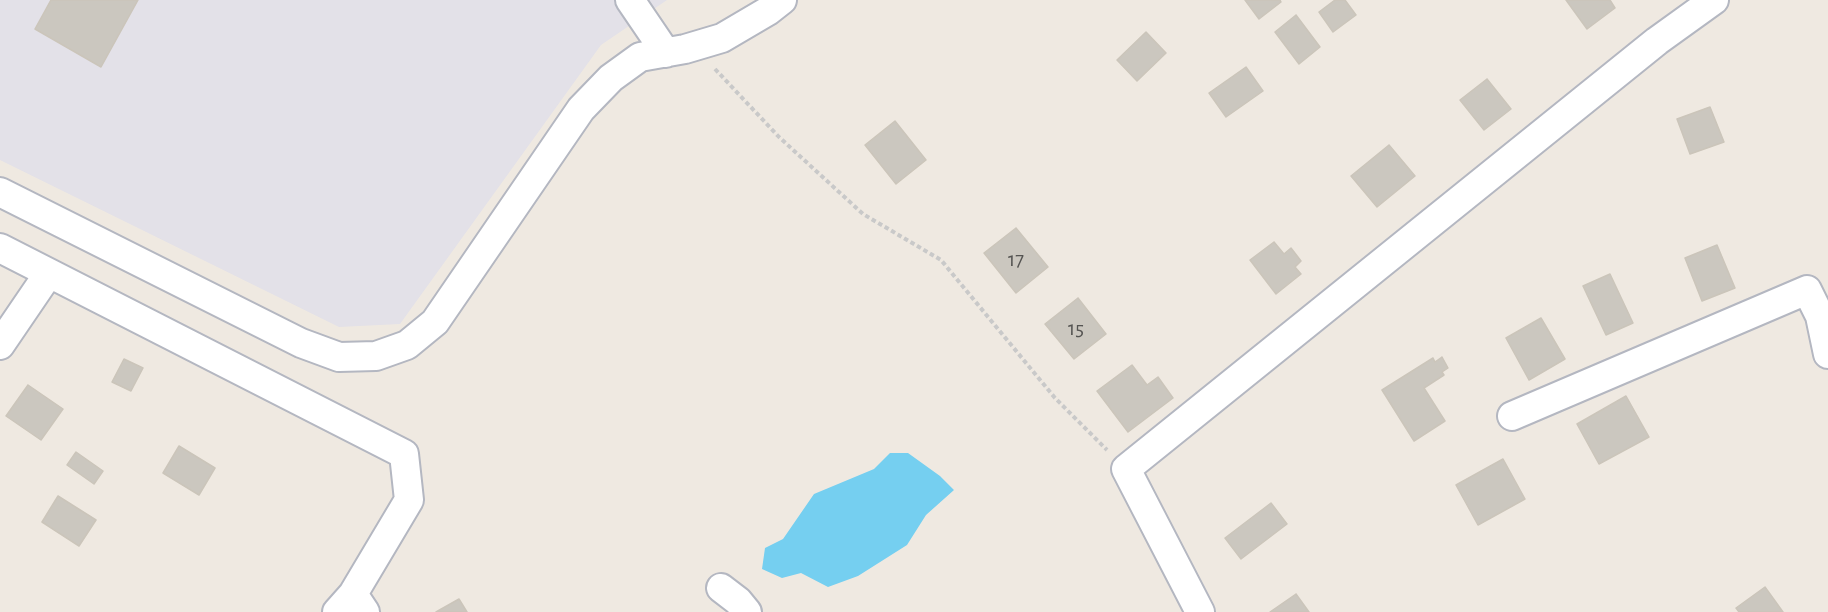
<!DOCTYPE html>
<style>
body{margin:0}
canvas{display:block;background:#efe9e1}
</style>
<canvas width="1828" height="612"></canvas>
<script>
const c = document.querySelector('canvas').getContext('2d');
c.lineJoin = 'round';
function fill(path, color) {
  c.fillStyle = color;
  c.fill(path, 'evenodd');
}
function toPath(rows) {
  const path = new Path2D();
  for (const r of rows) {
    path.moveTo(r[0], r[1]);
    for (let i = 2; i < r.length; i += 2) path.lineTo(r[i], r[i + 1]);
  }
  return path;
}
function trace(path, color, width, dash) {
  c.strokeStyle = color;
  c.lineWidth = width;
  c.lineCap = dash ? 'butt' : 'round';
  c.setLineDash(dash || []);
  c.stroke(path);
}
function label(font, color, halo, rows, align = 'center') {
  c.font = font + ' "Alegreya Sans",sans-serif';
  c.lineWidth = 5;
  c.setLineDash([]);
  c.textBaseline = 'middle';
  c.strokeStyle = halo;
  c.fillStyle = color;
  for (const [text, x, y, turn = 0] of rows) {
    c.save();
    c.translate(x, y);
    c.rotate((+turn || 0) * Math.PI / 180);
    c.textAlign = isNaN(turn) ? turn : align;
    if (halo) c.strokeText(text, 0, 0);
    c.fillText(text, 0, 0);
    c.restore();
  }
}
fill(toPath([
 [0,0,667,0,601,45,400,324,339,327,0,160]
]), '#e3e1e8');
fill(toPath([
 [890,453,908,453,940,476,954,490,926,515,907,545,858,576,828,587,801,573,782,578,762,569,765,548,783,539,814,494,874,469]
]), '#75cff0');
const building = toPath([
 [51,0,138,0,101,67,35,29,51,0],
 [1245,0,1280,0,1281,2,1259,19,1245,0],
 [1335,0,1345,0,1356,15,1333,32,1319,12,1335,0],
 [1566,0,1610,0,1615,8,1587,29,1566,0],
 [1296,15,1320,47,1299,64,1275,32,1296,15],
 [1146,32,1166,53,1137,81,1117,60,1146,32],
 [1246,67,1263,91,1226,117,1209,93,1246,67],
 [1487,79,1511,109,1484,130,1460,100,1487,79],
 [1710,107,1724,142,1690,154,1677,119,1710,107],
 [895,121,926,160,896,184,865,145,895,121],
 [1389,145,1415,176,1377,207,1351,176,1389,145],
 [1016,228,1048,267,1016,293,984,253,1016,228],
 [1274,242,1284,254,1291,248,1301,261,1295,267,1301,274,1276,294,1250,260,1274,242],
 [1717,245,1735,288,1702,301,1685,258,1717,245],
 [1610,274,1633,323,1606,335,1583,286,1610,274],
 [1078,298,1106,334,1074,359,1045,324,1078,298],
 [1541,318,1565,359,1529,380,1506,338,1541,318],
 [1442,357,1448,368,1442,372,1444,375,1424,388,1445,421,1414,441,1382,390,1433,358,1435,362,1442,357],
 [124,359,143,368,131,391,112,382,124,359],
 [1132,365,1147,385,1158,377,1173,398,1128,432,1097,391,1132,365],
 [28,385,63,409,41,440,6,416,28,385],
 [1626,396,1649,437,1599,464,1577,424,1626,396],
 [179,446,215,468,199,495,163,473,179,446],
 [76,452,103,471,94,484,67,465,76,452],
 [1503,459,1525,499,1478,525,1456,485,1503,459],
 [58,496,96,520,79,546,42,522,58,496],
 [1271,503,1287,524,1241,559,1225,538,1271,503],
 [1765,587,1783,612,1739,612,1736,608,1765,587],
 [1296,594,1309,612,1270,612,1296,594],
 [459,599,467,612,436,612,459,599]
]);
fill(building, '#cbc7bf');
trace(building, '#cbc5ba', 1.5);
const minor = toPath([
 [630,0,666,53],
 [0,192,301,343,339,357,376,356,407,345,435,322,581,109,611,78,640,57,685,49,722,38,768,11,782,0],
 [0,248,404,454,409,500,353,594,365,612],
 [0,345,49,273],
 [1512,416,1807,290,1820,316,1828,354],
 [721,588,738,601,747,612],
 [337,612,353,594],
 [1200,612,1126,469,1657,41,1714,0]
]);
trace(minor, '#b4b7c1', 32);
trace(toPath([
 [715,69,779,137,863,214,941,260,1055,398,1107,450]
]), '#c9c9c9', 4, [4.5, 3]);
trace(minor, '#fff', 28);
label('21px', '#555452', null, [
 ["17",1016,260],
 ["15",1076,329]
]);
</script>
